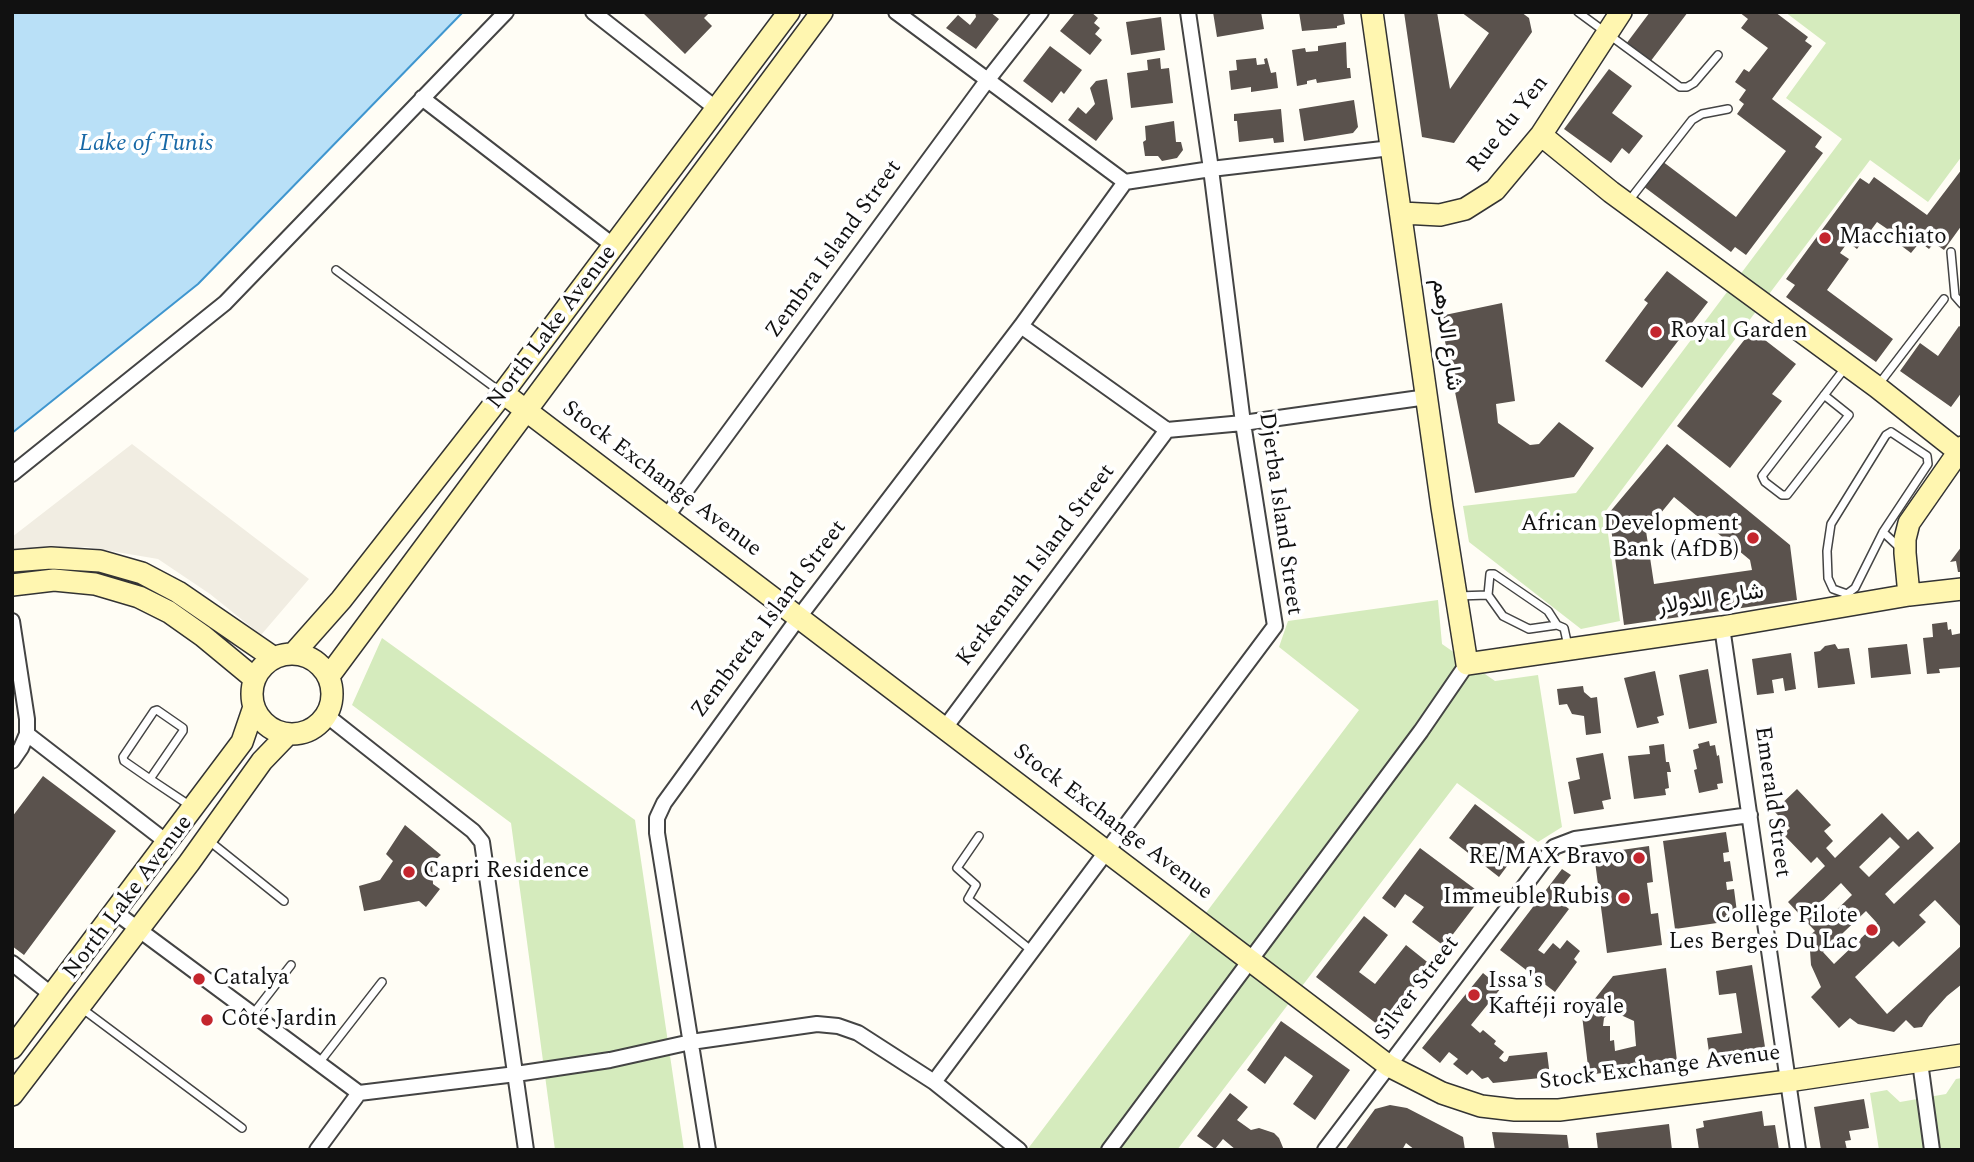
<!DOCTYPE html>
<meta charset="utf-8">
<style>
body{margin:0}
#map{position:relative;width:1974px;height:1162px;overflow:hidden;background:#fffdf5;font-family:Spectral,serif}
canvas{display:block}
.frame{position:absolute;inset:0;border:14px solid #111;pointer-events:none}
</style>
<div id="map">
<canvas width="1974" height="1162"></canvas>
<div class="frame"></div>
</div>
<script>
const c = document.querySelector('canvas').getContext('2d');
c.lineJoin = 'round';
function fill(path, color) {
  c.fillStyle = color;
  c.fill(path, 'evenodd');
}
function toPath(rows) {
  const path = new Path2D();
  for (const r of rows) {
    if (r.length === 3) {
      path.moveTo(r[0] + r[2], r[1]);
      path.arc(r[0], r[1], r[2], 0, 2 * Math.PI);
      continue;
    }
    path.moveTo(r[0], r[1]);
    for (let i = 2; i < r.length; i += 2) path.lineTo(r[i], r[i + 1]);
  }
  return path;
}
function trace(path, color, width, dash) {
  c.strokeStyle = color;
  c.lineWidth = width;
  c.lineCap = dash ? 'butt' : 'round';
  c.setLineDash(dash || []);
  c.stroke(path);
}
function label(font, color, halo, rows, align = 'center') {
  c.font = font + ' Spectral,Vazirmatn,serif';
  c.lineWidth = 7;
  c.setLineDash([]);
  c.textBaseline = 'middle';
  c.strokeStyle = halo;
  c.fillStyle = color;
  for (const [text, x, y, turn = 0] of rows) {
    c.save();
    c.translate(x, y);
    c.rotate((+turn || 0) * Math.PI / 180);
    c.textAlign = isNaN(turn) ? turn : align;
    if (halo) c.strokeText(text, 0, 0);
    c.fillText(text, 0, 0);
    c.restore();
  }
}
fill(toPath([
 [1785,12,1962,12,1962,156,1928,202,1870,160,1605,512,1620,621,1581,629,1469,542,1463,506,1576,493,1842,139,1786,98,1826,43],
 [1438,600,1442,644,1495,681,1538,675,1562,827,1538,842,1457,783,1177,1150,1027,1150,1359,710,1279,647,1288,621],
 [382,638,635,820,684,1150,555,1150,511,823,352,705],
 [1962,1078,1962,1150,1879,1150,1870,1093,1887,1090,1900,1102,1946,1094,1956,1079]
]), '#d5ebbd');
fill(toPath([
 [132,444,309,579,261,635,210,594,158,559,87,547,12,550,12,537]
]), '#f1ede2');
const water = toPath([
 [12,12,463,12,198,284,12,433,12,12]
]);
fill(water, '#b9e0f7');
trace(water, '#3f96cf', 2);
fill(toPath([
 [642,12,710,12,704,18,712,26,685,54],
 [975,12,990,12,999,19,976,49,946,28,958,15,970,25,976,17],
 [1073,12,1091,12,1098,18,1094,23,1100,28,1095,34,1102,40,1090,55,1060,31,1074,14],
 [1213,12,1261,12,1264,29,1217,37],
 [1299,12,1343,12,1345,24,1337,26,1337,28,1302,31],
 [1404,12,1437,12,1450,89,1489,33,1461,12,1521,12,1529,18,1532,32,1454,143,1422,137],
 [1650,12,1688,12,1650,62,1626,44],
 [1739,12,1775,12,1808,37,1805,41,1812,46,1772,99,1822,137,1815,147,1823,153,1746,255,1735,247,1731,252,1643,186,1662,161,1736,217,1786,151,1737,114,1744,104,1739,100,1746,90,1735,82,1744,69,1749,72,1768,48,1741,28,1748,19],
 [1161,17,1165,50,1131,55,1126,22],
 [1346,42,1347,68,1350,68,1351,78,1317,83,1316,79,1307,81,1307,84,1297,86,1292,50,1305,48,1306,52,1318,51,1318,46],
 [1050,46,1082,70,1064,94,1061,91,1052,103,1023,81],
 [1160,58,1161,69,1169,68,1173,103,1131,108,1127,73,1148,70,1147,60],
 [1256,58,1257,65,1265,64,1264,59,1267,58,1271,73,1276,72,1278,88,1251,92,1251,87,1231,90,1229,71,1237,70,1236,60],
 [1609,69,1632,86,1612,113,1643,136,1629,154,1622,148,1611,163,1564,129],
 [1107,79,1113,119,1096,141,1068,120,1078,107,1086,114,1095,104,1090,88,1096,81],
 [1354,100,1358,127,1353,133,1304,141,1299,109],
 [1281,109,1284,142,1274,143,1273,138,1239,142,1237,121,1234,121,1234,114],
 [1174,121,1176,142,1181,142,1183,150,1177,158,1162,161,1158,156,1145,156,1143,142,1146,140,1145,126],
 [1962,169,1962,225,1944,250,1934,243,1929,249,1920,242,1911,253,1899,244,1902,239,1877,222,1857,249,1848,242,1840,253,1849,259,1827,290,1893,339,1876,362,1786,297,1795,285,1786,279,1860,178,1869,184,1874,177,1927,215],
 [1667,271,1708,302,1642,388,1605,361,1648,303,1644,300],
 [1502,303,1515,401,1496,404,1498,423,1530,445,1539,444,1559,422,1594,448,1574,477,1475,493,1440,316],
 [1959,326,1962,328,1962,392,1951,407,1900,371,1920,343,1938,356],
 [1752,330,1796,364,1772,394,1782,401,1730,468,1677,426],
 [1667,444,1790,545,1797,600,1624,625,1609,513],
 [1674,497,1750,560,1752,570,1654,584,1646,531],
 [1962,546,1962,572,1958,572,1956,561,1950,562],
 [1947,622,1948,630,1951,629,1952,635,1962,633,1962,667,1939,669,1940,673,1927,674,1923,638,1933,637,1932,624],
 [1835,644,1838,649,1849,648,1855,684,1818,688,1814,652,1820,651,1825,646],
 [1907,644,1911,674,1871,678,1868,648],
 [1791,653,1796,689,1785,691,1783,678,1772,680,1774,693,1757,695,1752,659],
 [1708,669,1717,723,1689,729,1679,675],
 [1655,671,1664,715,1657,717,1659,723,1637,728,1624,678],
 [1583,686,1584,692,1591,698,1597,697,1601,733,1586,735,1584,716,1572,714,1567,704,1559,705,1557,689],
 [1709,741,1710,746,1715,745,1717,756,1719,755,1723,783,1717,784,1718,789,1699,793,1694,770,1697,769,1693,750,1699,748,1698,744],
 [1664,744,1666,762,1669,762,1671,772,1667,772,1669,788,1665,789,1666,795,1634,799,1628,756,1650,754,1649,746],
 [1603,753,1611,799,1602,801,1604,809,1574,814,1568,782,1580,779,1576,758],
 [43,776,116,831,24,955,12,946,12,817],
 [1797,789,1831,825,1824,831,1833,841,1826,848,1835,858,1882,813,1908,840,1918,831,1934,848,1885,894,1894,904,1962,840,1962,928,1935,900,1919,915,1926,922,1899,947,1893,941,1855,977,1887,1014,1962,945,1962,984,1947,996,1929,1016,1922,1027,1914,1028,1906,1020,1894,1032,1858,1024,1850,1018,1839,1028,1811,997,1821,987,1811,965,1809,936,1815,931,1788,902,1825,866,1817,857,1811,863,1783,834,1790,828,1774,811],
 [1890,837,1900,847,1869,877,1859,867],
 [1841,883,1852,895,1823,923,1812,911],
 [1866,911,1877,923,1834,964,1823,952],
 [1475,804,1525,842,1499,877,1449,838],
 [405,825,441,855,432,863,433,884,440,889,426,907,419,901,364,911,359,886,380,880,393,861,386,854],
 [1726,832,1729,852,1723,853,1724,862,1730,861,1733,881,1726,882,1727,890,1734,889,1738,920,1675,929,1663,841],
 [1649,846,1653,882,1647,883,1651,914,1658,913,1662,945,1607,953,1594,854],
 [1420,848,1483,895,1444,946,1412,922,1424,907,1405,894,1395,908,1382,898],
 [1562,869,1571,875,1563,885,1570,890,1561,903,1569,909,1538,950,1544,954,1553,943,1560,949,1567,940,1580,951,1574,959,1577,962,1555,992,1500,950],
 [1364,916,1388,935,1359,972,1375,984,1406,945,1431,965,1382,1028,1316,977],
 [1752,965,1765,1047,1754,1060,1711,1066,1707,1038,1742,1033,1736,993,1719,995,1716,971],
 [1666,968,1677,1061,1589,1075,1582,1015,1613,976],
 [1612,1011,1634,1021,1636,1046,1615,1051,1614,1040,1610,1041,1610,1026,1603,1026,1604,1018],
 [1483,973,1501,988,1471,1025,1480,1033,1483,1030,1496,1041,1494,1044,1504,1052,1499,1058,1504,1062,1507,1061,1509,1056,1547,1052,1550,1077,1493,1083,1488,1077,1482,1079,1472,1070,1467,1075,1453,1064,1458,1059,1449,1052,1440,1063,1422,1048],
 [1281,1021,1350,1070,1315,1120,1293,1104,1313,1076,1285,1056,1265,1084,1247,1070],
 [1230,1093,1248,1107,1237,1120,1251,1130,1259,1128,1274,1133,1279,1138,1284,1150,1236,1150,1223,1139,1215,1149,1197,1136],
 [1864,1099,1869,1128,1849,1131,1851,1140,1845,1141,1847,1150,1821,1150,1814,1107],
 [1390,1105,1407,1108,1463,1137,1465,1150,1415,1150,1406,1143,1402,1150,1345,1150,1375,1109],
 [1762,1111,1764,1126,1775,1125,1779,1150,1699,1150,1696,1129,1704,1127,1703,1121],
 [1669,1124,1672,1150,1598,1150,1596,1133],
 [1492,1132,1567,1135,1569,1150,1495,1150]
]), '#5a524d');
const lane = toPath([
 [1578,12,1680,87,1687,87,1694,83,1718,55],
 [1628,202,1692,120,1702,114,1728,109],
 [1951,252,1955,296,1962,304],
 [336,270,502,393],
 [1879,384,1944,299],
 [1824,395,1849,415,1787,495,1782,495,1765,482,1762,476,1845,368],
 [1891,432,1927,456,1928,464,1883,532,1855,588,1847,594,1833,589,1828,578,1827,551,1831,524,1886,435,1891,432],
 [1883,532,1900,548],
 [1457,596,1488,595],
 [1557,625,1529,629,1503,616,1488,595,1490,574,1494,574,1548,611,1557,625,1564,628,1568,646],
 [150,779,183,731,183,728,157,710,154,711,123,757,124,761,150,779,189,805],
 [979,836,957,868,976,885,968,899,1032,951],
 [208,840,284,901],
 [80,1007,242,1128],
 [253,1014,291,965],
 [319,1063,382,982]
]);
const street = toPath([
 [593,12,718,110],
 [896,12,1125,182],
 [422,98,614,246],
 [1125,182,1211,169,1391,148],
 [1021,326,1167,430,1243,423,1427,397],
 [12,474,225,303,506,12],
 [667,516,986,82,1041,12],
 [12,621,27,719,27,734,21,748,12,761],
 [1722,627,1798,1150],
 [326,715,473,831,482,842,526,1150],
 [944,729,1167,430],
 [27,734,168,843],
 [115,912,359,1093],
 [12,963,52,995],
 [1920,1062,1932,1150],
 [934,1082,1275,626,1243,423,1211,169,1188,12],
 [317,1150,359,1093,516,1074,610,1060,691,1042,817,1024,838,1026,858,1033,934,1082,1019,1150],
 [708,1150,657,833,657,818,664,803,799,617,1021,326,1125,182],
 [1109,1150,1421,731,1467,664],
 [1325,1150,1554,847,1575,839,1750,815]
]);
const secondary = toPath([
 [1372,12,1442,507,1467,664,1722,627,1909,595,1962,589],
 [1541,135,1611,192,1877,387,1958,451],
 [1402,213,1440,215,1465,209,1495,190,1541,135,1621,12],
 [503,393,1389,1066,1442,1093,1481,1106,1515,1110,1559,1110,1788,1081,1962,1055],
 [12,561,51,558,100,561,142,573,178,592,274,658],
 [12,585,54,580,95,584,139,597,169,612,203,636,255,679],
 [1909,595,1905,553,1905,539,1909,523,1962,447],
 [294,653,341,600,503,393,789,12],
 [292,694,40],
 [329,676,822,12],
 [12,1048,242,742,254,707],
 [12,1095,189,863,262,761,288,734]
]);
trace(lane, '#444', 10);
trace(street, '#444', 18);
trace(secondary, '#333', 24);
trace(lane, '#fff', 7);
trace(street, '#fff', 14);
trace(secondary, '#fff6b0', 21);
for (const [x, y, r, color] of [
 [1825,238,7,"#c4262e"],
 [1656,332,7,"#c4262e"],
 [1753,538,7,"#c4262e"],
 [1639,858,7,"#c4262e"],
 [409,872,7,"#c4262e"],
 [1624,898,7,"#c4262e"],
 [1872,930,7,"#c4262e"],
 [199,979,7,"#c4262e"],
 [1474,995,7,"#c4262e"],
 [207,1020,7,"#c4262e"]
]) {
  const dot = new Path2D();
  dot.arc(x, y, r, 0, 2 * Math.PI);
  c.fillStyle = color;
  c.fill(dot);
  trace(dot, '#fff', 2.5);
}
label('23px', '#111', '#fff', [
 ["Rue du Yen",1509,125,-52],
 ["Zembra Island Street",835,250,-54],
 ["North Lake Avenue",553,328,-53],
 ["شارع الدرهم",1445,335,82],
 ["Stock Exchange Avenue",661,480,37],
 ["Djerba Island Street",1279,514,82],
 ["Kerkennah Island Street",1037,566,-53],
 ["شارع الدولار",1711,601,-9],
 ["Zembretta Island Street",770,620,-53],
 ["Emerald Street",1771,802,82],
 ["Stock Exchange Avenue",1112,823,37],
 ["North Lake Avenue",129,898,-53],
 ["Silver Street",1418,989,-53],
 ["Stock Exchange Avenue",1660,1069,-7]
]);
label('23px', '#111', '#fff', [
 ["Macchiato",1839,238],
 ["Royal Garden",1670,332],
 ["African Development",1739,525,"right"],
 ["Bank (AfDB)",1739,551,"right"],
 ["RE/MAX Bravo",1625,858,"right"],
 ["Capri Residence",423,872],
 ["Immeuble Rubis",1610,898,"right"],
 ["Collège Pilote",1858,917,"right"],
 ["Les Berges Du Lac",1858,943,"right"],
 ["Catalya",213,979],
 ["Issa's",1488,982],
 ["Kaftéji royale",1488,1008],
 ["Côté Jardin",221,1020]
], 'left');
label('italic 24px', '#1768a6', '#fff', [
 ["Lake of Tunis",146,145]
]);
</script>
